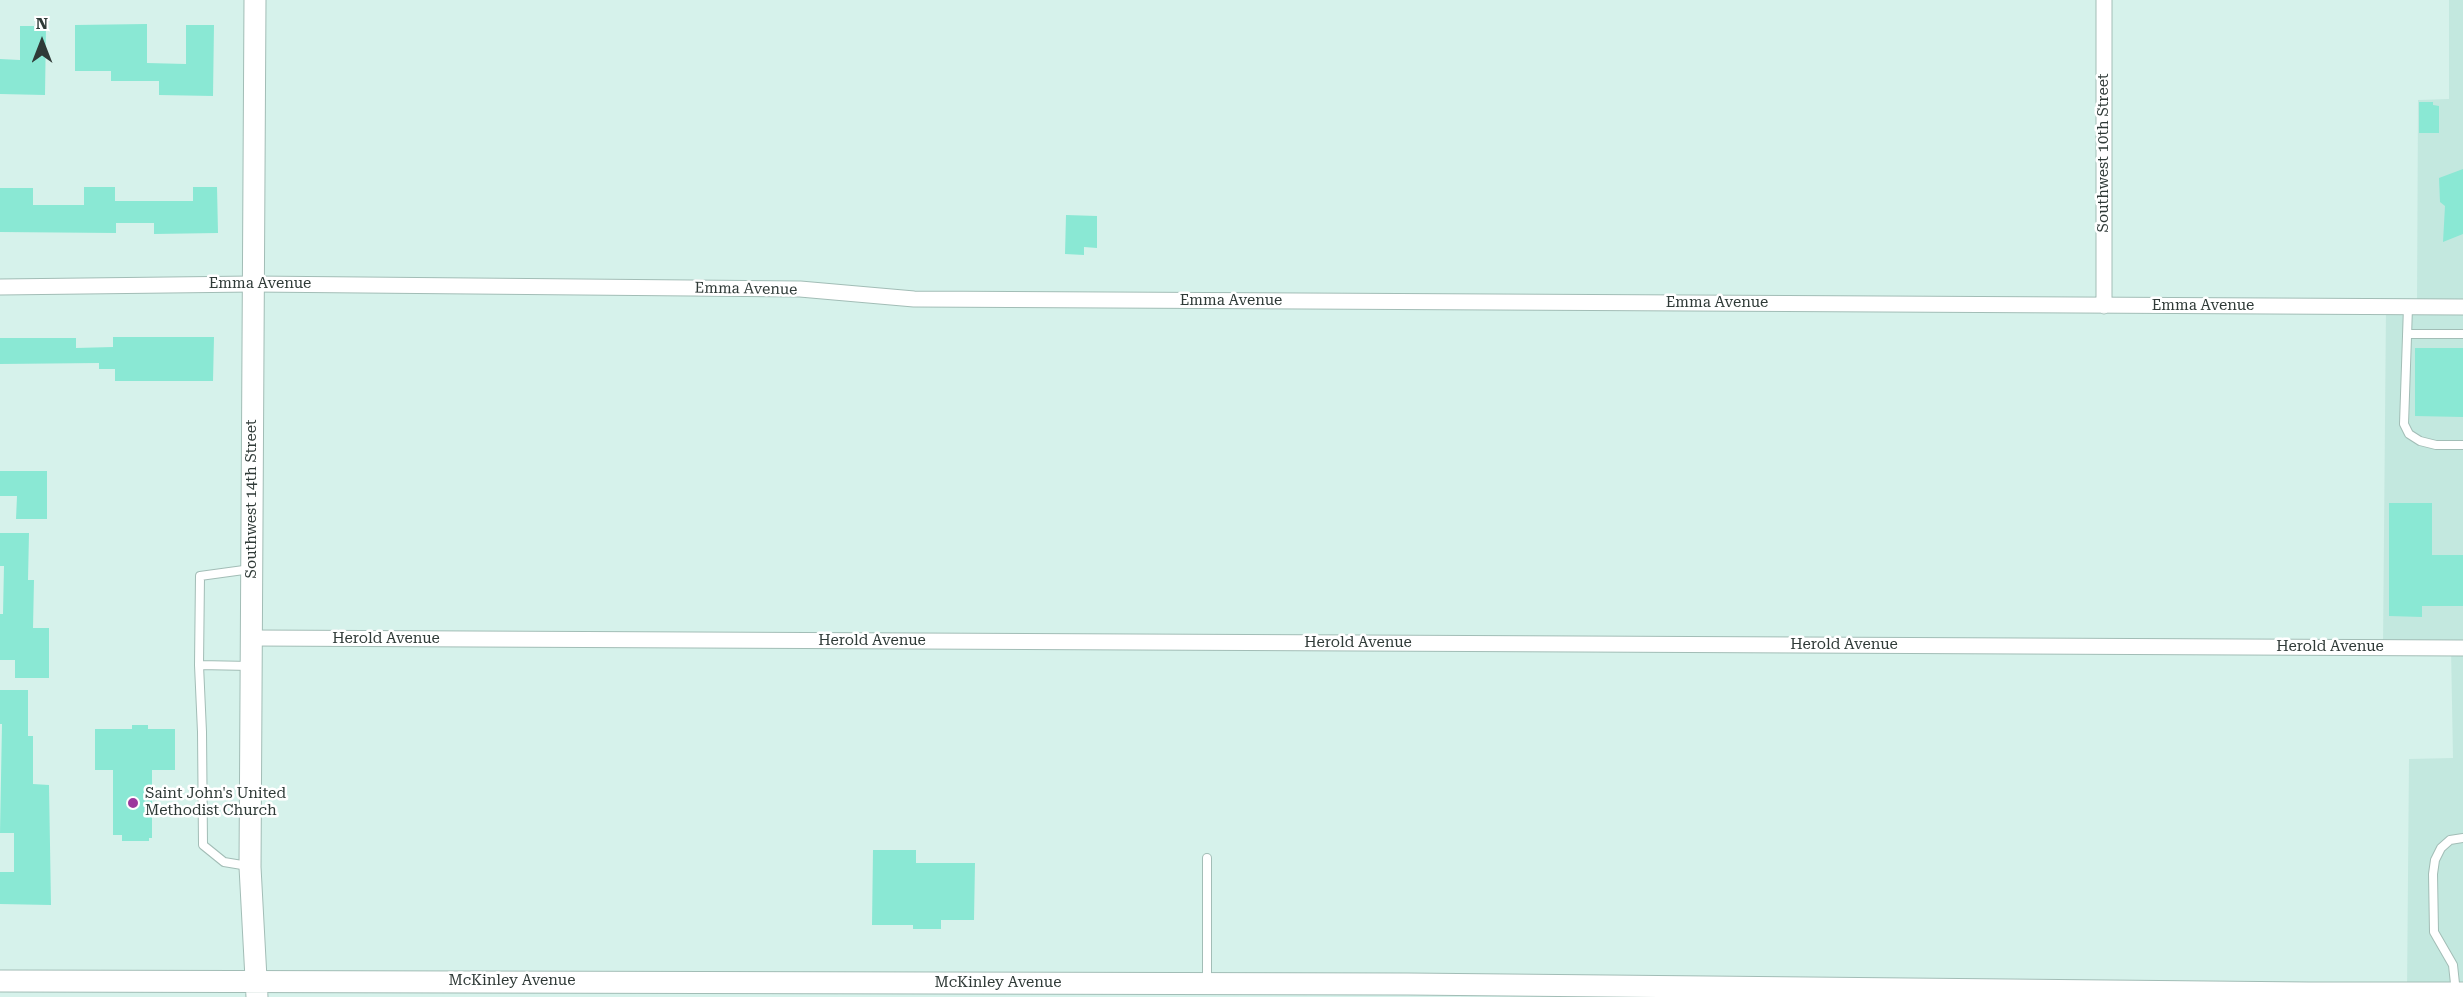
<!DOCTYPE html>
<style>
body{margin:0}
#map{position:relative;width:2463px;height:997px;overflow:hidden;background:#d6f2eb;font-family:"Roboto Serif",serif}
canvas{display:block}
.north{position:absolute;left:12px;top:12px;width:60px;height:60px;-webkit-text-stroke:4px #fff;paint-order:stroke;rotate:0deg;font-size:16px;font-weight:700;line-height:24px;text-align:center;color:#2f3a37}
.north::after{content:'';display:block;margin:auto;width:21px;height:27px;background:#2f3a37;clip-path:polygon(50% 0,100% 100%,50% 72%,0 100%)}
</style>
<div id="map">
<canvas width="2463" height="997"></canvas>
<div class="north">N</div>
</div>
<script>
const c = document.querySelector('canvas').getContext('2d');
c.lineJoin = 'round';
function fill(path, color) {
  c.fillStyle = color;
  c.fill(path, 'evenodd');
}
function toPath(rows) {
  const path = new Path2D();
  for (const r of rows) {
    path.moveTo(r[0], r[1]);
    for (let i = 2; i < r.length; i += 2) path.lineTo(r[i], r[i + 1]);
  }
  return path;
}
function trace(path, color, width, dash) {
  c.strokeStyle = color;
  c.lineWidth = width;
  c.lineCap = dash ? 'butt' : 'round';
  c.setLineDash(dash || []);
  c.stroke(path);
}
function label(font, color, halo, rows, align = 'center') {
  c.font = font + ' "Roboto Serif",serif';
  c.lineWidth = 5;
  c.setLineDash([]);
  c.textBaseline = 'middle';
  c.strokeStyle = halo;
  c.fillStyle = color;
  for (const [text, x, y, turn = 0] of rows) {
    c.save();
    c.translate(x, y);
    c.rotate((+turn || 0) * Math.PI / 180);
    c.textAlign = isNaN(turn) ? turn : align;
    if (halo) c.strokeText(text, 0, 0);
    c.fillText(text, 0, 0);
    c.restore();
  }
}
fill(toPath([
 [2449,0,2463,0,2463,997,2407,993,2409,759,2453,758,2451,648,2383,647,2386,307,2417,306,2418,100,2449,99]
]), '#c3e8df');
fill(toPath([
 [147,24,147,63,186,64,186,25,214,25,213,96,159,95,159,81,111,81,111,71,75,71,75,25],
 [20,26,46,26,45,95,0,94,0,59,20,60],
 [2419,102,2433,102,2433,105,2439,106,2439,133,2419,133],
 [2463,169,2463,234,2443,242,2445,206,2440,202,2439,178],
 [84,187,115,187,115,201,193,201,193,187,217,187,218,233,154,234,154,223,116,223,116,233,0,232,0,188,33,188,33,205,84,205],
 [1066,215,1097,216,1097,248,1084,247,1084,255,1065,254],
 [113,337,214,337,213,381,115,381,115,369,99,369,99,363,0,364,0,338,76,338,76,348,113,347],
 [2415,348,2463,348,2463,417,2415,416],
 [0,471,47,471,47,519,16,519,17,496,0,496],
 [2389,503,2432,503,2432,555,2463,555,2463,606,2422,606,2422,617,2389,616],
 [0,533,29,533,28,580,34,580,33,628,49,628,49,678,15,678,15,660,0,660,0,614,3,614,4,566,0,566],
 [0,690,28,690,28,736,33,736,33,784,49,785,51,905,0,904,0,872,14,872,14,833,0,833,2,724,0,724],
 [132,725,148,725,148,729,175,729,175,770,152,770,152,838,149,838,149,841,122,841,122,835,113,835,113,770,95,770,95,729,132,729],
 [873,850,916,850,916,863,975,863,974,920,941,920,941,929,913,929,913,925,872,925]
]), '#8ae8d4');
const lane = toPath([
 [2408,307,2404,424,2409,434,2420,441,2436,445,2463,445],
 [2407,334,2463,334],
 [199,665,251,666],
 [248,866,224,862,203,845,202,732,199,665,200,576,251,569],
 [1207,982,1207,858],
 [2456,993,2453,965,2434,932,2433,874,2435,860,2441,848,2450,840,2463,838]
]);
const street = toPath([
 [0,287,253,284,800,289,914,299,2463,307],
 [2104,306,2104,0],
 [252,638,2463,648]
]);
const secondary = toPath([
 [255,0,250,867,257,997],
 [0,981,1408,984,2309,993,2463,993]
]);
trace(lane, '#a2bdb6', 10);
trace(street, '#a2bdb6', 17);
trace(secondary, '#a2bdb6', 23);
trace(lane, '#fff', 8);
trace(street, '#fff', 15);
trace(secondary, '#fff', 21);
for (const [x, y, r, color] of [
 [133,803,6,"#9d379c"]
]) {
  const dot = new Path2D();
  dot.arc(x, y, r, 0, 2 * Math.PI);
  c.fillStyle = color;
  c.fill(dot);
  trace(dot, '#fff', 2);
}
label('15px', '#2f3a37', '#fff', [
 ["Southwest 10th Street",2104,153,-90],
 ["Emma Avenue",260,284],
 ["Emma Avenue",746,289,1],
 ["Emma Avenue",1231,301],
 ["Emma Avenue",1717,303],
 ["Emma Avenue",2203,306],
 ["Southwest 14th Street",252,499,-90],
 ["Herold Avenue",386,639],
 ["Herold Avenue",872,641],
 ["Herold Avenue",1358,643],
 ["Herold Avenue",1844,645],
 ["Herold Avenue",2330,647],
 ["McKinley Avenue",512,981],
 ["McKinley Avenue",998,983]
]);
label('15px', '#2f3a37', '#fff', [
 ["Saint John's United",145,794],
 ["Methodist Church",145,811]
], 'left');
</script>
